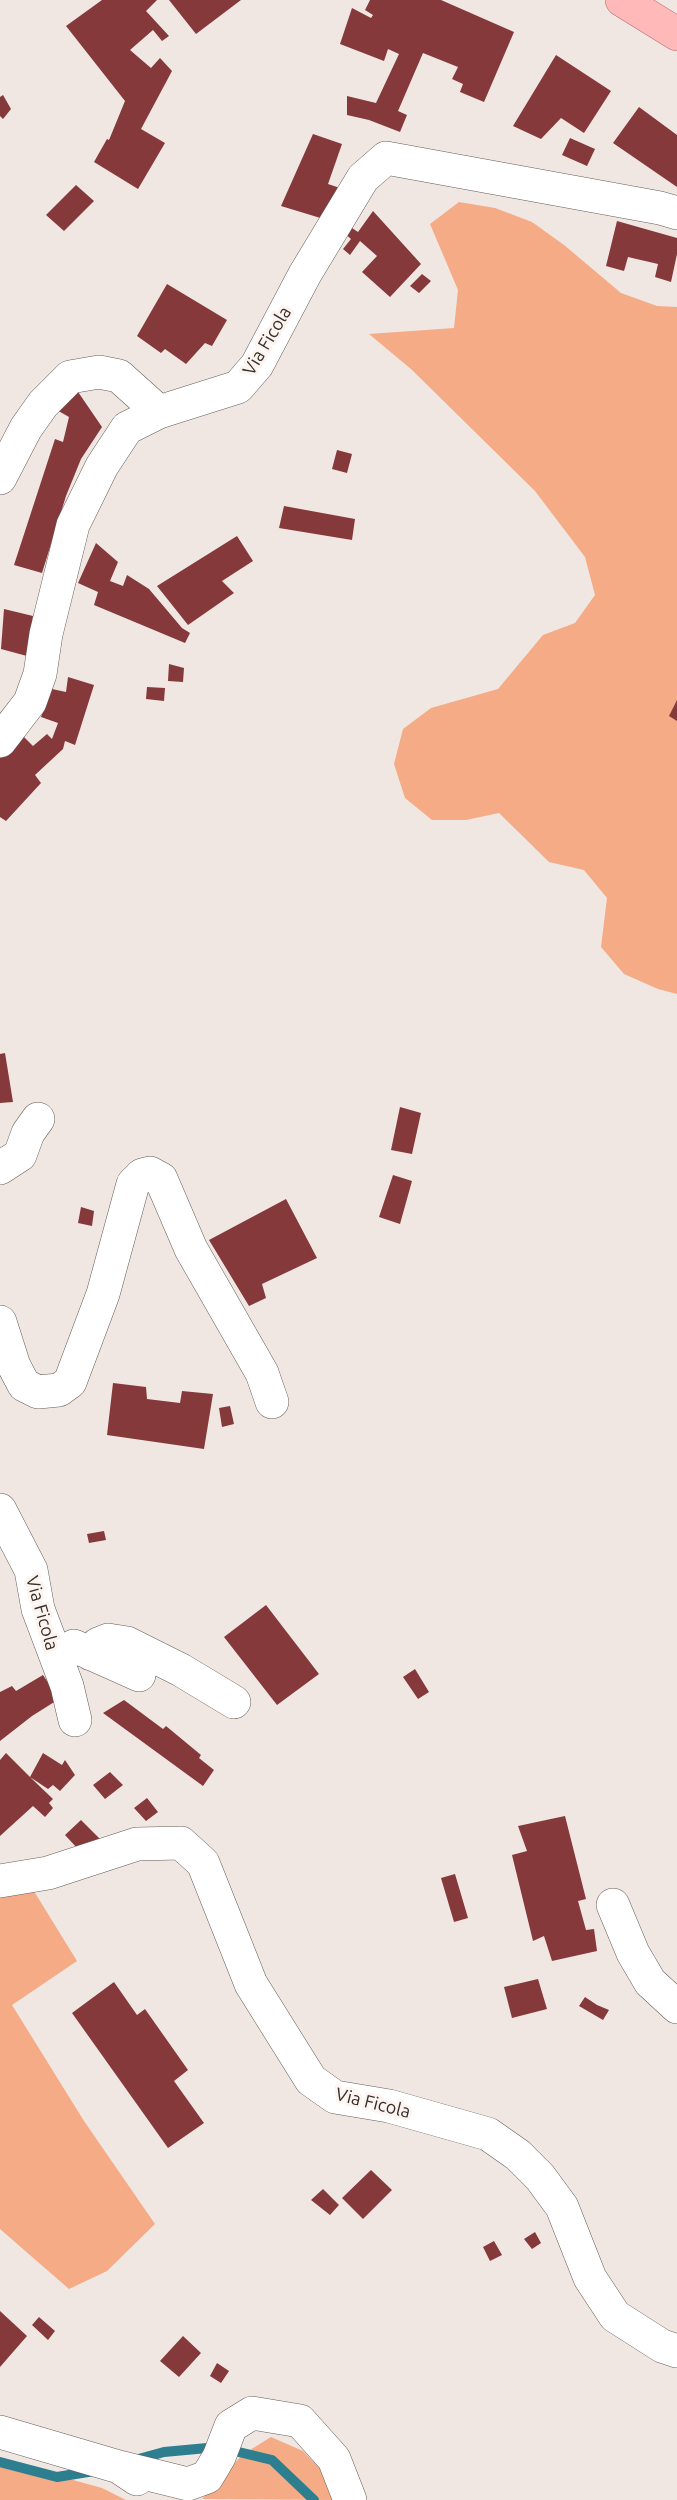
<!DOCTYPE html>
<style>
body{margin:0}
canvas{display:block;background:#f0e6e2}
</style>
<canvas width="677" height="2500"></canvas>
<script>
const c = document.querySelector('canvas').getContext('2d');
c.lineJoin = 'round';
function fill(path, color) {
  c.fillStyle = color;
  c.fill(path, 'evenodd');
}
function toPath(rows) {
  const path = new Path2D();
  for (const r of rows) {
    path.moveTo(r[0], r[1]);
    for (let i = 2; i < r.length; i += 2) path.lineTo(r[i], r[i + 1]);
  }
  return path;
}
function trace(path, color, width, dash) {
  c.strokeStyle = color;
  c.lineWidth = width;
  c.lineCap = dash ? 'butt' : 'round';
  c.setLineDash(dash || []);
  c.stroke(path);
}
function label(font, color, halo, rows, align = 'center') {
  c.font = font + ' Ubuntu,sans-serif';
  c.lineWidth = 6;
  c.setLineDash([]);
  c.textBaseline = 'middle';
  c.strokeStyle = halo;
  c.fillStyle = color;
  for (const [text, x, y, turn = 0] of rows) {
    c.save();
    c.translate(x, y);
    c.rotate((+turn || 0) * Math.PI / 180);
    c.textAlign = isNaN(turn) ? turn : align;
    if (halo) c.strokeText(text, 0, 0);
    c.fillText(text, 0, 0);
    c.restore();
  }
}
fill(toPath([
 [459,202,495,208,532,222,564,245,621,293,657,306,677,307,677,994,658,989,624,974,601,947,607,898,584,870,549,862,499,813,466,820,432,820,405,798,394,764,403,729,431,708,498,689,543,635,575,623,595,595,585,557,535,491,411,369,369,334,454,328,458,290,430,224],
 [32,1888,77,1961,12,2005,84,2121,155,2224,107,2271,69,2289,0,2229,0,1894],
 [271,2437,303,2451,328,2477,336,2500,202,2499,242,2455],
 [0,2460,102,2488,126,2500,0,2500]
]), '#f5ab85');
trace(toPath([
 [135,2460,164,2452,218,2447,272,2460,314,2500],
 [0,2462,57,2477,94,2471]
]), '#2d7e8f', 10);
fill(toPath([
 [102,0,157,0,146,11,169,36,162,41,153,30,130,50,151,68,160,58,172,71,141,129,165,143,138,189,94,162,107,139,109,140,125,101,66,26],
 [169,0,241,0,196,34],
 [370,0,441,0,514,32,484,102,460,92,463,84,452,79,458,67,423,53,398,111,407,115,400,132,369,120,347,115,347,96,376,103,399,54,388,49,384,61,340,44,352,8,371,18,373,15,365,10],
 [556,55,611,91,584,133,561,118,541,139,513,126],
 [3,95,11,109,3,119,0,116,0,97],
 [639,107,677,135,677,187,613,143],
 [313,134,342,144,328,184,343,189,327,220,281,206],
 [570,138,595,149,587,166,562,155],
 [76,185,94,201,64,231,46,215],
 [373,211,421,264,390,297,362,272,377,256,360,241,350,255,343,249,351,239,342,231,346,224,358,232],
 [617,221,677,238,677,254,671,282,655,277,658,264,628,257,624,271,606,266],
 [422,274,431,281,419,293,410,286],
 [167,284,227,320,212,346,205,343,186,364,165,349,161,353,137,336],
 [74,386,102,427,81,459,66,496,42,573,14,565,55,439,63,442,69,417,55,409],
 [337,450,352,454,347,473,332,469],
 [284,506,355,519,352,540,279,528],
 [237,536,253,561,222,581,234,593,188,625,157,586],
 [96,543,118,562,110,581,123,586,127,575,149,589,182,628,190,633,185,643,94,605,98,592,78,583],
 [4,609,33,616,27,656,1,649],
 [169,664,184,668,183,682,168,681],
 [68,677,94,685,75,745,65,741,63,749,35,775,41,783,6,821,0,817,0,757,22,735,33,746,47,734,52,739,58,723,41,717,52,689,66,692],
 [147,687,165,688,164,701,146,699],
 [677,700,677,721,669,716],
 [5,1053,13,1102,0,1103,0,1054],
 [400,1107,421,1113,412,1154,391,1150],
 [393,1175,412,1181,400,1224,379,1217],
 [286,1199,317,1258,262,1284,266,1298,249,1306,209,1240],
 [81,1207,94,1211,92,1226,78,1223],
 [113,1383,146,1387,147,1399,180,1403,182,1391,213,1394,204,1449,107,1435],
 [230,1406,234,1424,222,1427,219,1408],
 [104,1531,106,1540,89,1543,87,1534],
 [266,1605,319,1674,277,1705,224,1637],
 [415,1669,429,1692,418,1699,403,1677],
 [43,1675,59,1699,32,1716,0,1741,0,1692,12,1686,16,1691],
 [124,1700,163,1729,166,1726,201,1755,199,1758,214,1770,203,1786,103,1713],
 [6,1753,30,1777,43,1753,62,1765,65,1760,75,1775,60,1791,53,1785,48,1789,30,1777,53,1799,49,1803,53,1808,45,1817,33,1806,0,1836,0,1760],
 [110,1772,123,1785,105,1799,93,1785],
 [147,1798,158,1812,146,1821,134,1808],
 [565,1816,586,1899,578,1901,586,1930,594,1929,597,1951,552,1961,544,1936,533,1941,512,1855,527,1851,518,1826],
 [81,1820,100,1839,78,1849,65,1835],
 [455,1874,468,1918,454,1922,441,1878],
 [538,1979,547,2009,512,2018,504,1987],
 [114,1982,137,2015,145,2009,188,2070,174,2081,204,2123,168,2148,72,2013],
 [585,1997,597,2005,609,2010,603,2020,579,2006],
 [371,2170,392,2190,363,2219,342,2198],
 [323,2189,339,2205,330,2215,311,2200],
 [535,2232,541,2243,532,2249,524,2239],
 [494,2241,502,2255,490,2261,483,2247],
 [0,2311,27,2336,0,2367],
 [39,2317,55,2331,48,2340,32,2325],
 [183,2336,201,2353,179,2377,160,2361],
 [217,2363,229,2371,221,2383,210,2376]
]), '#85393b');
const minor = toPath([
 [0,478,26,428,43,404,70,377,99,372,119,376,159,412],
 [0,741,30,702,40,674,46,634,73,525,102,466,127,428,159,412,238,387,257,365,305,274,363,178,386,158,660,208,677,213],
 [0,1168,20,1155,28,1133,38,1119],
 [0,1322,14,1366,24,1385,38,1392,59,1390,70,1382,103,1294,133,1184,142,1175,150,1173,161,1179,191,1249,262,1373,272,1402],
 [0,1510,31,1570,38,1609,67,1686,75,1720],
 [74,1646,139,1675],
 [91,1654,98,1644,108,1640,127,1643,181,1670,234,1702],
 [0,1881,48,1873,137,1844,181,1843,203,1863,251,1984,311,2080,335,2097,389,2106,488,2134,518,2155,540,2177,562,2207,590,2278,615,2316,662,2346,677,2351],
 [613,1905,633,1953,650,1982,677,2007],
 [0,2432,119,2467,137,2479],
 [119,2467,188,2484,207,2477,219,2457,231,2426,252,2413,300,2421,334,2459,350,2500]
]);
const major = toPath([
 [622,0,677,34]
]);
trace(minor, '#665e5a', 34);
trace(major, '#b76b68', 34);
trace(minor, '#fff', 33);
trace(major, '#feb9b8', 33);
label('18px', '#322f2d', '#fdf4ef', [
 ["Via Ficola",267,341,-59],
 ["Via Ficola",42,1613,74],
 ["Via Ficola",373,2103,14]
]);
</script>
